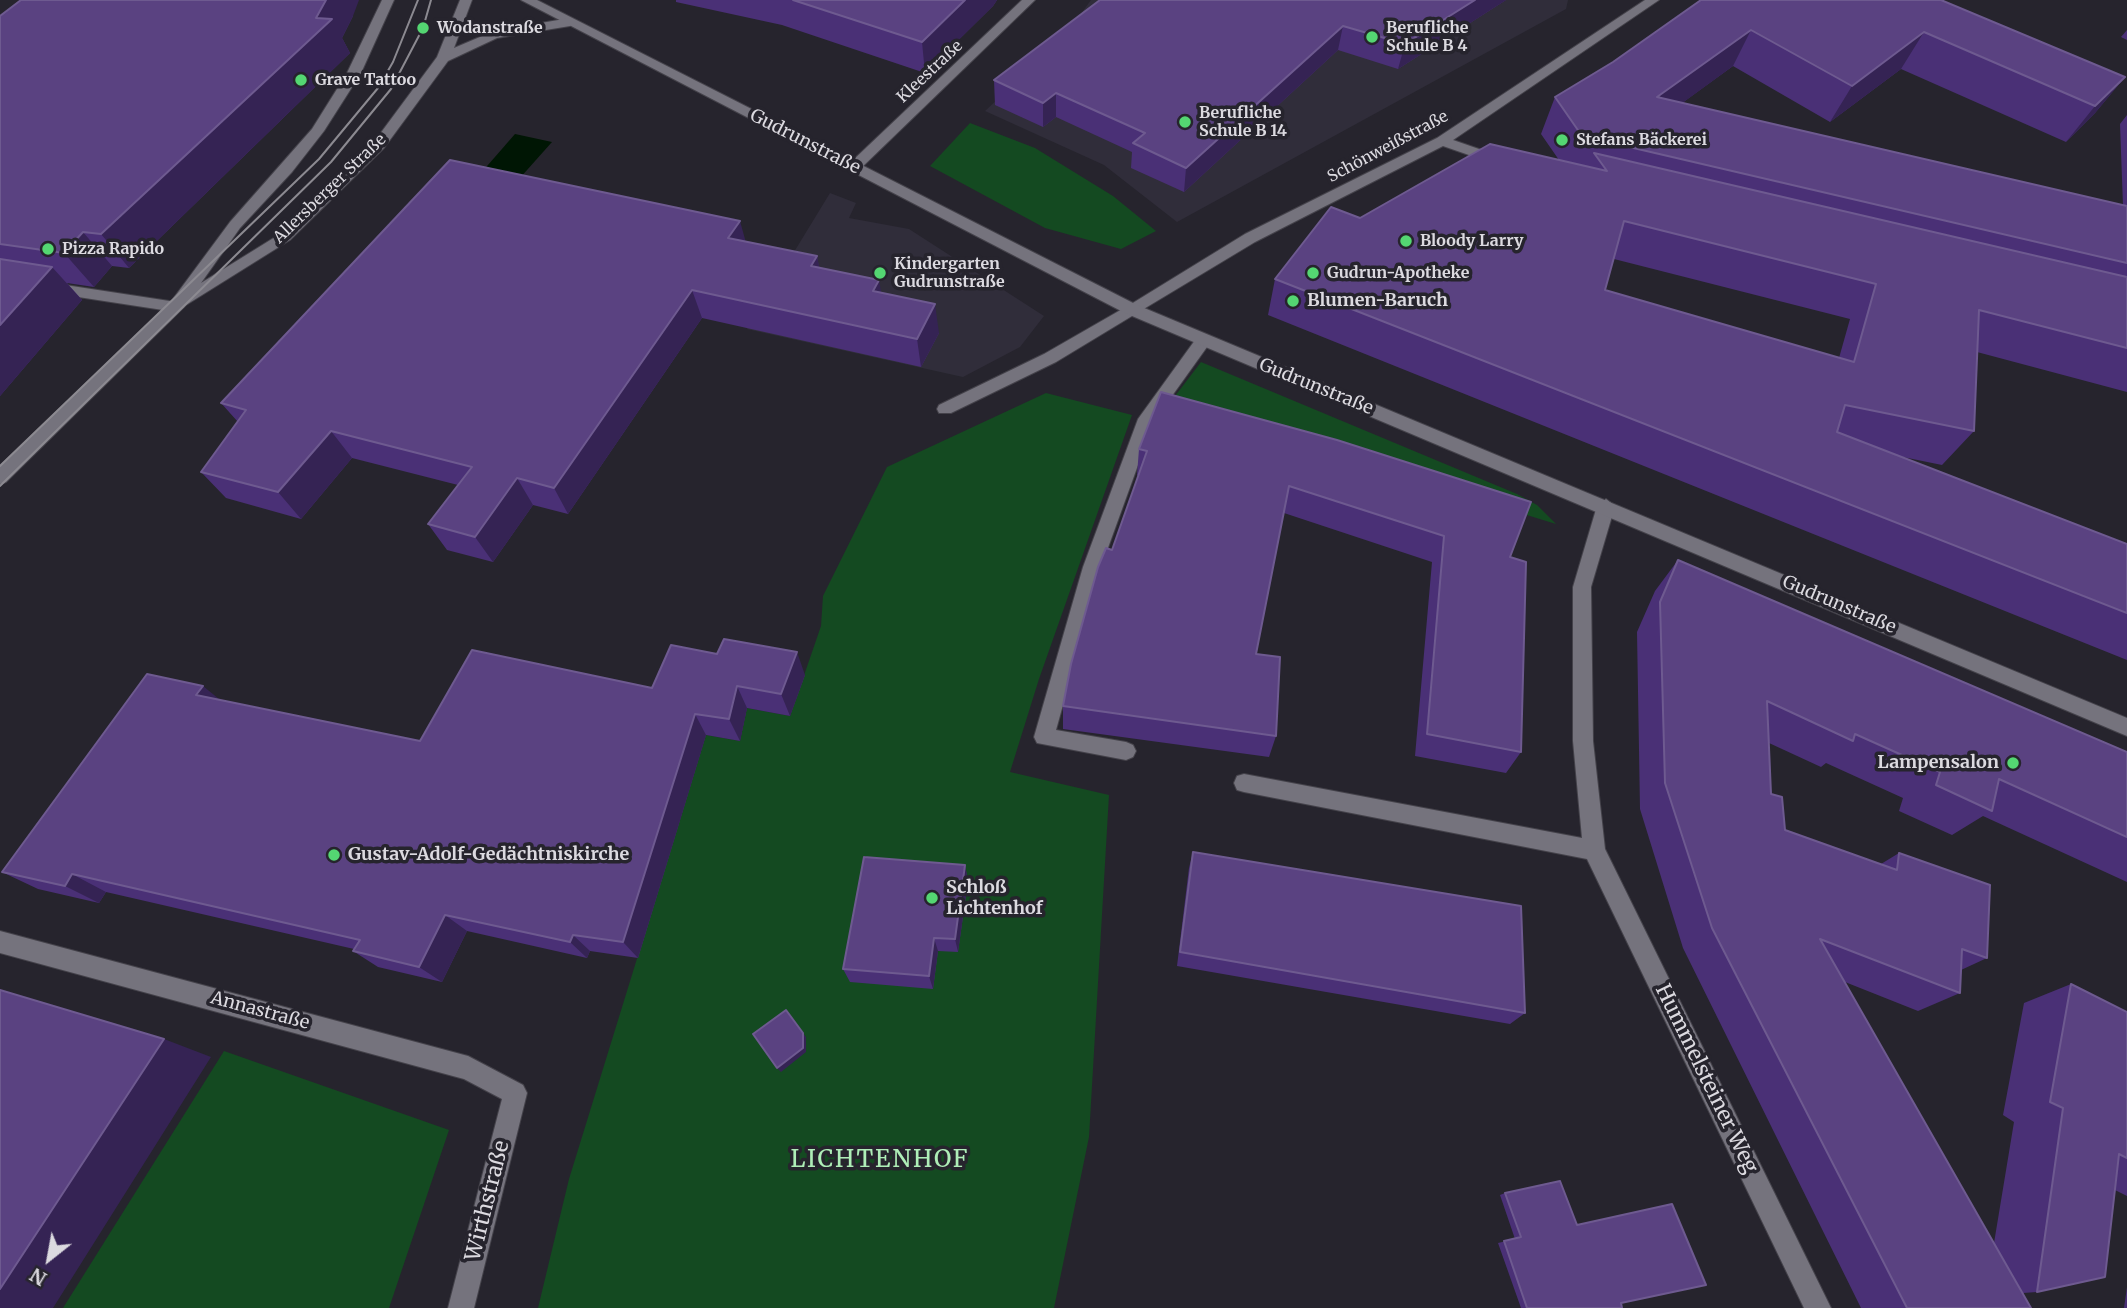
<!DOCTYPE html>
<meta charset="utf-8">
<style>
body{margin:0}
#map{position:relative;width:2127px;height:1308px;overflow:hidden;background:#26242d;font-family:Merriweather,serif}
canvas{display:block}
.north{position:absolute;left:14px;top:1224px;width:70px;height:70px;-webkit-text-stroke:5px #26242d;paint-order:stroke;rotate:211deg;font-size:19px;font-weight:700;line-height:28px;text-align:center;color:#dcdae0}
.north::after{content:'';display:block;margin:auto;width:24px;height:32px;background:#dcdae0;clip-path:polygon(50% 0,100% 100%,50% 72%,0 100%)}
</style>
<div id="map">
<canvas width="2127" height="1308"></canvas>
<div class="north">N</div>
</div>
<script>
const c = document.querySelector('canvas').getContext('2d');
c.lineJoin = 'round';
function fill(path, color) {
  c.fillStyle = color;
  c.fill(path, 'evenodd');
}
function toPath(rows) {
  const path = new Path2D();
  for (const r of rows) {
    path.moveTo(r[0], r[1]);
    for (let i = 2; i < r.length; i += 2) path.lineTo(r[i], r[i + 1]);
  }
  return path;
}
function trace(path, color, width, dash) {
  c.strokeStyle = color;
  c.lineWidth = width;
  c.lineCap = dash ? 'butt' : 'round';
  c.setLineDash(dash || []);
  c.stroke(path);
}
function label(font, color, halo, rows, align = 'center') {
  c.font = font + ' Merriweather,serif';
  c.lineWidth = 7;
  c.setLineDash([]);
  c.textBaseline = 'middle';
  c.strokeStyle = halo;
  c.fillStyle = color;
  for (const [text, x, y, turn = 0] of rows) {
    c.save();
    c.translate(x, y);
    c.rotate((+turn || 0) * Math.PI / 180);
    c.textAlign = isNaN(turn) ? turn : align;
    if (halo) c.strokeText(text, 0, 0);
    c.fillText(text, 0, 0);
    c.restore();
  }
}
fill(toPath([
 [1091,0,1568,0,1566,9,1177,222,1104,165,985,111,1064,37],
 [830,193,856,203,849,218,909,229,1044,316,1020,347,963,377,747,329]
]), '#302d3a');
fill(toPath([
 [970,123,1035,148,1113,196,1156,231,1121,249,1045,228,930,166],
 [1201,362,1517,494,1537,505,1556,524,1181,409,1172,400],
 [1046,393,1132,415,1039,679,1010,772,1109,795,1089,1137,1054,1308,538,1308,569,1179,706,735,740,741,747,708,790,716,821,626,823,596,887,467],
 [224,1051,449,1130,389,1308,63,1308]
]), '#144a21');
fill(toPath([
 [515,134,552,142,503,197,474,181]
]), '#001604');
const service = toPath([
 [1131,304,1137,305,1137,313,1056,362,951,413,939,413,937,409,939,405,1044,354,1131,304],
 [1204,334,1212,340,1154,421,1101,567,1056,730,1126,742,1133,745,1136,751,1133,757,1126,760,1037,743,1034,737,1083,567,1138,419,1198,336,1204,334]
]);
const minor = toPath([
 [1022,0,1035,0,859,170,849,170,849,164,1022,0],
 [1645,0,1659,0,1453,140,1502,157,1502,163,1492,163,1443,146,1255,242,1137,313,1125,313,1123,309,1245,234,1437,138,1645,0],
 [0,275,176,302,184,307,176,312,0,285,0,275],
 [1606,499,1615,506,1591,587,1593,741,1605,849,1831,1308,1804,1308,1587,859,1244,792,1237,790,1234,783,1237,776,1244,774,1582,838,1573,741,1573,587,1597,506,1606,499],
 [0,931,468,1056,523,1085,527,1093,474,1308,448,1308,502,1099,464,1079,0,953,0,931]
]);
const tertiary = toPath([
 [521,0,537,0,1137,305,2127,718,2127,736,1125,313,521,0]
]);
const secondary = toPath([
 [382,0,394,0,361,73,324,131,292,172,240,228,201,283,280,234,374,142,437,57,460,0,472,0,454,48,494,31,570,18,576,22,570,26,497,38,448,61,384,148,290,240,186,305,6,482,0,484,0,466,170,303,230,222,312,129,347,73,382,0]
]);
trace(service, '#44424a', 2);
trace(minor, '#44424a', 2);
trace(tertiary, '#44424a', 2);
trace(secondary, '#44424a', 2);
fill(service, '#75737d');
fill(minor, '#75737d');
fill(tertiary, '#75737d');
fill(secondary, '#75737d');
trace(toPath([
 [0,466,319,159,378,88,393,62,418,0],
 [0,486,331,162,391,89,423,28,431,0]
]), '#8c8a91', 2);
fill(toPath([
 [676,0,997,0,993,6,925,73,782,25,676,2],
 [1506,0,1398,69,1338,50,1184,192,1131,168,1132,152,1056,117,1043,127,995,105,994,80],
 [1701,0,1941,0,2125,77,2095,113,2066,142,1901,69,1830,122,1733,66,1682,103,2123,206,2120,124,2127,115,2127,392,1977,352,1974,431,1942,465,1898,456,2127,544,2127,660,1268,315,1275,279,1360,218,1559,160,1541,134,1555,97,1613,62],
 [1614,259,1850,319,1839,358,1605,290],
 [0,16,353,16,342,38,350,53,129,268,112,266,94,287,67,283,82,300,0,396],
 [2127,30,2127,40,2121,37],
 [746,242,817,256,819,268,881,293,939,333,921,367,702,318,568,514,533,505,493,562,447,550,428,524,458,485,352,458,301,519,226,498,201,472,238,422,221,403],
 [1161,392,1510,557,1521,752,1506,773,1415,756,1432,562,1284,513,1256,654,1276,736,1269,757,1063,729,1063,706,1112,550,1138,476,1137,475,1139,449],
 [1678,560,2127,752,2127,882,1983,816,1952,835,1899,811,1903,798,1826,763,1821,767,1769,743,1771,794,1785,830,1881,864,1899,853,1987,958,1961,970,1960,993,1918,1011,1845,982,1994,1243,2014,1122,2003,1115,2024,1003,2071,984,2127,1012,2127,1196,2115,1190,2037,1292,2023,1293,2031,1308,1861,1308,1683,948,1640,809,1637,632,1655,591],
 [805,675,790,716,747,708,740,741,706,735,638,958,590,951,587,958,467,931,442,982,378,967,353,951,354,949,106,892,99,903,38,889,2,872,221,701,420,741,652,688],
 [1193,852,1525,1013,1510,1024,1177,966,1189,868],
 [965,865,968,881,958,952,938,951,933,989,850,982,843,969],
 [1505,1193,1577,1225,1622,1308,1521,1308,1498,1243,1515,1239,1500,1195],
 [2127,1287,2127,1308,2124,1308]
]), '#4a3076');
fill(toPath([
 [326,0,359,0,353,16,342,38,350,53,129,268,101,234],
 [965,0,997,0,993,6,925,73,922,42],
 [1475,0,1506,0,1398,69,1405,44],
 [1343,26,1338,50,1184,192,1186,168],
 [1751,30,1733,66,1640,134,1657,97],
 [1924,32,1901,69,1830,122,1852,86],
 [2125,77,2095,113,2066,142,2095,106],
 [1056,93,1056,117,1043,127,1043,103],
 [740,221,748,250,728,238],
 [83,232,112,266,94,287,64,253],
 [817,256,823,285,811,266],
 [52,267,82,300,0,396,0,325],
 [879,280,884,309,873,291],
 [692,290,702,318,568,514,554,488],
 [935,304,939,333,921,367,917,339],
 [331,431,352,458,301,519,278,492],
 [517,478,533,505,493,562,475,537],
 [797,652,805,675,790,716,781,694],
 [203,686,230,708,196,695],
 [737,686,747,708,740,741,729,719],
 [695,714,706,735,638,958,623,942],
 [965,865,968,881,958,952,955,939],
 [72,874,106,892,99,903,65,886],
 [445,915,467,931,442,982,419,967],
 [573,935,590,951,587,958,570,942],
 [934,938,938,951,933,989,929,976],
 [803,1033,806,1037,806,1052,781,1072,777,1068],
 [164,1039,211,1057,53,1308,0,1308,0,1289]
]), '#352354');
const building = toPath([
 [21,0,326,0,316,18,332,19,101,234,83,232,64,253,0,244,0,16,21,0],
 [793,0,965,0,922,42,793,0],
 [1100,0,1475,0,1405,44,1343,26,1186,168,1133,143,1145,133,1056,93,1043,103,994,80,1100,0],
 [1701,0,1941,0,2125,77,2095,106,1924,32,1852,86,1751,30,1657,97,2127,206,2127,263,1582,136,1555,97,1613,62,1701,0],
 [1490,144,1607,171,1594,153,2127,277,2127,348,1979,310,1974,431,1845,405,1837,432,2127,544,2127,613,1275,279,1331,207,1360,218,1490,144],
 [1624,221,1876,284,1854,362,1605,290,1624,221],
 [450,160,740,221,728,238,817,256,811,266,879,280,873,291,935,304,917,339,692,290,554,488,517,478,475,537,428,524,472,467,331,431,278,492,201,472,246,410,221,403,450,160],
 [0,259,52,267,0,325,0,259],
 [1161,392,1337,440,1531,502,1510,557,1526,562,1521,752,1427,734,1444,536,1289,486,1256,654,1280,657,1276,736,1063,706,1071,664,1098,567,1106,548,1112,550,1147,451,1139,449,1161,392],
 [1678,560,2127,752,2127,837,1999,779,1992,811,1936,785,1940,772,1855,734,1853,741,1767,701,1771,794,1782,797,1785,830,1897,870,1899,853,1990,885,1987,958,1962,949,1960,993,1820,939,2031,1308,1907,1308,1712,928,1665,783,1660,602,1678,560],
 [724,639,797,652,781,694,737,686,729,719,695,714,623,942,573,935,570,942,445,915,419,967,353,951,360,940,72,874,65,886,2,872,147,674,203,686,196,695,420,741,472,650,652,688,671,645,717,654,724,639],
 [1193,852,1521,906,1525,1013,1180,952,1193,852],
 [864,857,965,865,955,939,934,938,929,976,843,969,864,857],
 [2071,984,2127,1012,2127,1158,2119,1154,2105,1277,2037,1292,2063,1108,2050,1102,2071,984],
 [0,990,164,1039,0,1289,0,990],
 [786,1010,803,1033,803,1048,777,1068,753,1034,786,1010],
 [1560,1181,1577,1225,1672,1204,1706,1285,1621,1303,1622,1308,1527,1308,1504,1241,1521,1237,1505,1193,1560,1181]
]);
fill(building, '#5a4281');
trace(building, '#6e5a90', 2);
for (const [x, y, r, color] of [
 [423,28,7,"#54d672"],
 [1372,37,7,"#54d672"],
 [301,80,7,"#54d672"],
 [1185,122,7,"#54d672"],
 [1562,140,7,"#54d672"],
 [1406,241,7,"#54d672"],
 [48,249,7,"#54d672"],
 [880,273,7,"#54d672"],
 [1313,273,7,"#54d672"],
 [1293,301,7,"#54d672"],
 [2013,763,7,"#54d672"],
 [334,855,7,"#54d672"],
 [932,898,7,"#54d672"]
]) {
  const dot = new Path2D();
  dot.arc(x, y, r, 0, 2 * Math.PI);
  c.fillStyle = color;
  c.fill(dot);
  trace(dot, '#26242d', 2.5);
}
label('bold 16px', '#dcdae0', '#26242d', [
 ["Wodanstraße",437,28],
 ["Berufliche",1386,28],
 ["Schule B 4",1386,46],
 ["Grave Tattoo",315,80],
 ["Berufliche",1199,113],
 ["Schule B 14",1199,131],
 ["Stefans Bäckerei",1576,140],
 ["Bloody Larry",1420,241],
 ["Pizza Rapido",62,249],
 ["Kindergarten",894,264],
 ["Gudrunstraße",894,282],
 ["Gudrun-Apotheke",1327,273]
], 'left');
label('16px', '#dcdae0', '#26242d', [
 ["Kleestraße",930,72,-43],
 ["Schönweißstraße",1388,147,-28],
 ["Allersberger Straße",330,189,-44]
]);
label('18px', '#dcdae0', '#26242d', [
 ["Gudrunstraße",805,142,27],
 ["Gudrunstraße",1316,387,22],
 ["Gudrunstraße",1839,605,23],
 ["Annastraße",260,1011,15]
]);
label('bold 18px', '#dcdae0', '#26242d', [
 ["Blumen-Baruch",1307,301],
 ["Lampensalon",1999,763,"right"],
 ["Gustav-Adolf-Gedächtniskirche",348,855],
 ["Schloß",946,888],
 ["Lichtenhof",946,909]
], 'left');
label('21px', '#dcdae0', '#26242d', [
 ["Hummelsteiner Weg",1706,1079,64],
 ["Wirthstraße",488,1201,-76]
]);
c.letterSpacing = '2px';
label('24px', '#aeeeb7', '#26242d', [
 ["LICHTENHOF",880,1160]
]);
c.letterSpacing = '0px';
</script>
